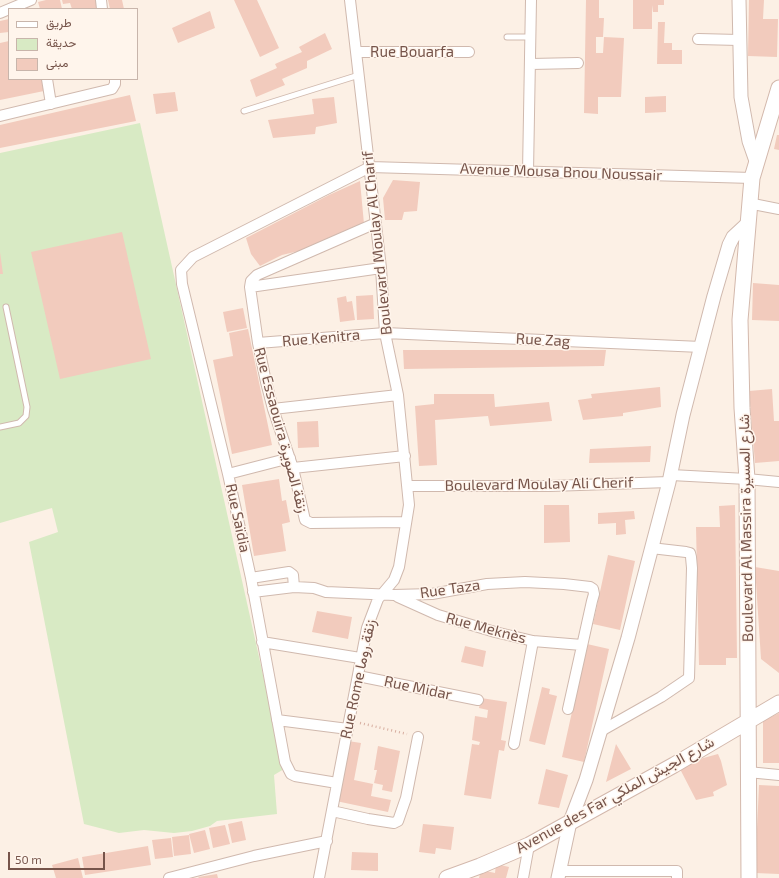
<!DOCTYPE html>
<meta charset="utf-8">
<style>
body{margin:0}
#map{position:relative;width:779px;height:878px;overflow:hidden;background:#fcf0e5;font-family:"Exo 2",Vazirmatn,sans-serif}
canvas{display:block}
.legend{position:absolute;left:8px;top:8px;width:130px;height:72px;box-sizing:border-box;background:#fff5ec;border:1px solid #c8b5ab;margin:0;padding:5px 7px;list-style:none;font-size:12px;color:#76544a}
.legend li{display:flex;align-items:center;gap:8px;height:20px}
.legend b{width:20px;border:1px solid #c8b5ab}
.scale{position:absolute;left:8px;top:852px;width:97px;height:18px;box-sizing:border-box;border:2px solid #76544a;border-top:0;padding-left:5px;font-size:12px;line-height:14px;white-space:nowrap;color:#76544a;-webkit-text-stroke:3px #fff5ec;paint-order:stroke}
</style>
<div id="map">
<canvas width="779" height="878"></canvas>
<ul class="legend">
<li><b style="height:5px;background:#fff"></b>طريق</li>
<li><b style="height:11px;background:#d8eac4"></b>حديقة</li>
<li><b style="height:11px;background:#f2cbbd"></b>مبنى</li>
</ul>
<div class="scale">50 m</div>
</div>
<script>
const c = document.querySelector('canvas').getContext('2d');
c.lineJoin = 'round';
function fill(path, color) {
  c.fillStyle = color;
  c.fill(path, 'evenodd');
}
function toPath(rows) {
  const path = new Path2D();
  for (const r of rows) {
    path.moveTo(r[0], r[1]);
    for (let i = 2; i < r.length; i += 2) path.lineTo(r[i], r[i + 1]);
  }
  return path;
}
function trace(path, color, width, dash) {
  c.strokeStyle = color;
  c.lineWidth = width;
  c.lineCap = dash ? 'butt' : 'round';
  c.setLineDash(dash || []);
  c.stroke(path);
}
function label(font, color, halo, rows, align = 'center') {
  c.font = font + ' "Exo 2",Vazirmatn,sans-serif';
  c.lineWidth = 3;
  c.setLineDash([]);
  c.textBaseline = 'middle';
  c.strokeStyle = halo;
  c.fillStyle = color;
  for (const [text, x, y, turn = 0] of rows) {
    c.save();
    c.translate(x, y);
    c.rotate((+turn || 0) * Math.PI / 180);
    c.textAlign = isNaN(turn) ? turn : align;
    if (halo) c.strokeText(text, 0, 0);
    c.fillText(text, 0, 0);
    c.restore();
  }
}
fill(toPath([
 [140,123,284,769,274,775,277,814,217,821,210,826,192,831,174,833,144,830,119,833,84,824,29,542,58,532,52,508,0,523,0,153]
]), '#d8eac4');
fill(toPath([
 [46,0,60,0,62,9,40,9,38,2],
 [62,0,97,0,99,9,72,9,70,3,63,4],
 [108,0,122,0,124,9,110,9],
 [234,0,257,0,279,48,260,57],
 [586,0,599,0,599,18,604,18,603,37,596,37,596,53,603,53,604,37,624,38,621,97,598,97,598,114,584,113],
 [633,0,664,0,664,5,658,5,658,12,653,12,652,5,652,29,633,29],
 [749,0,764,0,763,19,778,19,777,57,748,56],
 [210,11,215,28,178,43,172,28],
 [9,19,9,32,0,33,0,21],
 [658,22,665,22,664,43,672,43,672,50,682,50,682,64,657,64],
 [325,33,332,49,307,61,307,68,282,79,285,85,256,97,250,80,277,68,275,64,302,52,299,47],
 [9,41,9,79,42,79,44,91,0,100,0,43],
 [175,92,178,111,156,114,153,94],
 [130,95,136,121,0,148,0,125],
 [666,96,666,112,645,113,645,97],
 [334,97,337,123,316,127,315,134,273,138,268,120,314,114,312,99],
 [777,135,779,135,779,150,774,149],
 [393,180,420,182,417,211,404,212,402,220,385,220,383,198],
 [360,181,364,224,303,250,282,255,260,266,251,254,246,238,329,195],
 [122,232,151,359,60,379,31,252],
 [0,252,3,274,0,274],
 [753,283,779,285,779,321,752,320],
 [373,295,374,319,357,320,356,296],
 [346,296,347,302,352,301,355,320,340,322,337,298],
 [243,308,247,328,227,332,223,312],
 [248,329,272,445,232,454,213,360,233,356,229,333],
 [403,350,606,350,604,366,404,369],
 [660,387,661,407,623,413,623,416,583,420,578,400,592,398,591,394],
 [772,389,774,421,779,421,779,461,755,463,749,391],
 [434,394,494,394,495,407,549,402,552,421,490,426,488,416,435,420,437,465,419,466,415,406,434,404],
 [318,421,319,447,298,448,297,422],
 [651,446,650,462,589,463,590,449],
 [279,479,282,501,286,500,290,522,282,524,286,551,254,556,242,485],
 [544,505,569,505,570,542,544,543],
 [735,505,737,658,726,658,726,665,699,665,696,527,720,527,719,506],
 [634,511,635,519,625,520,626,534,616,535,616,523,598,524,598,513],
 [608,555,635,561,620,630,593,624],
 [755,567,779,571,779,673,761,659],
 [317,611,352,617,348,639,312,632],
 [587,644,609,649,584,762,562,757],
 [465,646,486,651,483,667,461,662],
 [542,687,550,689,549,694,557,696,545,745,529,741],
 [481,698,507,702,501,740,506,741,504,751,499,750,491,799,464,795,472,744,479,745,480,742,472,740,475,716,487,718,488,710,479,708],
 [779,713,779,763,763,763,763,721],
 [348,741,361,743,354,780,373,784,371,796,391,800,388,812,336,801],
 [616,744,631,769,606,782],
 [378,746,400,751,392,792,382,790,383,785,374,783,377,770,374,770],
 [718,754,721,761,727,785,713,792,714,796,696,800,680,769,696,761,696,760],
 [546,769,568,775,559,808,538,804],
 [759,785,779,786,779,874,755,873],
 [242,821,246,840,232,843,228,824],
 [423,824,454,827,451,850,436,848,435,854,419,852],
 [225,825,230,844,213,848,209,828],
 [205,830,210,849,194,853,189,834],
 [189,835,191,854,174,856,172,837],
 [171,838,173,857,155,859,152,840],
 [148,846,151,865,85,875,82,857],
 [352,852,378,853,378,871,351,870],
 [78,858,83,878,56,878,52,865],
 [496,864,509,867,506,878,479,878,481,870,495,873],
 [217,874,218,878,199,878,198,877]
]), '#f2cbbd');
const service = toPath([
 [507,37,531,37],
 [244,111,359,75],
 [0,427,19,423,26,416,27,407,6,307]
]);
const minor = toPath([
 [101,0,102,9],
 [0,13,31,0],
 [698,39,739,40],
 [356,52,469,52],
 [531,64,578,63],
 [47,79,51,104],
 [0,116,112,89,115,84,115,79],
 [528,172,531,0],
 [748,203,779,209],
 [376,223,257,275,251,281,250,287,258,343,266,382,273,409,293,468,305,520,311,523,406,522],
 [250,287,381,268],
 [258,343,385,333,701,347],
 [273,409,398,395],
 [293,468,405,456],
 [228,474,290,458],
 [671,475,747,479,779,482],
 [408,486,550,486,669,482],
 [251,578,289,572,293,575,294,587],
 [253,592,294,587,314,588,326,592,394,595,432,594,487,584,525,582,564,584,590,587,593,589,594,594,592,601,568,709],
 [398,597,438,615,495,632,533,641,582,645],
 [262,642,360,658],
 [358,676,478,700],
 [277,720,348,729],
 [601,731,661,697,689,678,692,568,691,557,690,553,686,552,651,548],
 [514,744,533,641],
 [748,772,779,775],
 [337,783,295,776,291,774,285,762,251,578,228,474,182,284,181,270,193,257,370,167,752,178],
 [332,811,368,819,394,823,398,821,406,798,418,737],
 [560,871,677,871,677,878],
 [169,878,254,856,327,841],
 [319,878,367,628,378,599,394,580,399,567,409,505,398,395,385,333,381,268,350,0],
 [523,878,529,845]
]);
const tertiary = toPath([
 [739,0,741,97,749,141,756,161],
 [558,878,570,822,586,780,628,638,669,482,683,415,714,296,729,245,733,237,747,224]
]);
const secondary = toPath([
 [447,878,480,866,529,845,674,765,779,703],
 [749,878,747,479,742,408,740,320,752,178,779,88]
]);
trace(service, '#d0b9ae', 7);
trace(minor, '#d0b9ae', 12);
trace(tertiary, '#d0b9ae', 15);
trace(secondary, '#d3b8ac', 17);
trace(toPath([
 [360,723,407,734]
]), '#d7aea0', 2.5, [1, 3]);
trace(service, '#fff', 5);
trace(minor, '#fff', 10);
trace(tertiary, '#fff', 13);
trace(secondary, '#fff', 15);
label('15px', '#76544a', '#fff5ec', [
 ["Rue Bouarfa",412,52],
 ["Avenue Mousa Bnou Noussair",561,172,2],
 ["Boulevard Moulay Al Charif",377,243,-96],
 ["Rue Kenitra",321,338,-5],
 ["Rue Zag",543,340,3],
 ["Rue Essaouira زنقة الصويرة",281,430,75],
 ["Boulevard Moulay Ali Cherif",539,484,-1],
 ["Rue Saïdia",238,518,78],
 ["Boulevard Al Massira شارع المسيرة",746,528,-91],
 ["Rue Taza",450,589,-8],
 ["Rue Meknès",486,628,15],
 ["Rue Rome زنقة روما",358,679,-78],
 ["Rue Midar",418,688,12],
 ["Avenue des Far شارع الجيش الملكي",615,795,-29]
]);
</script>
